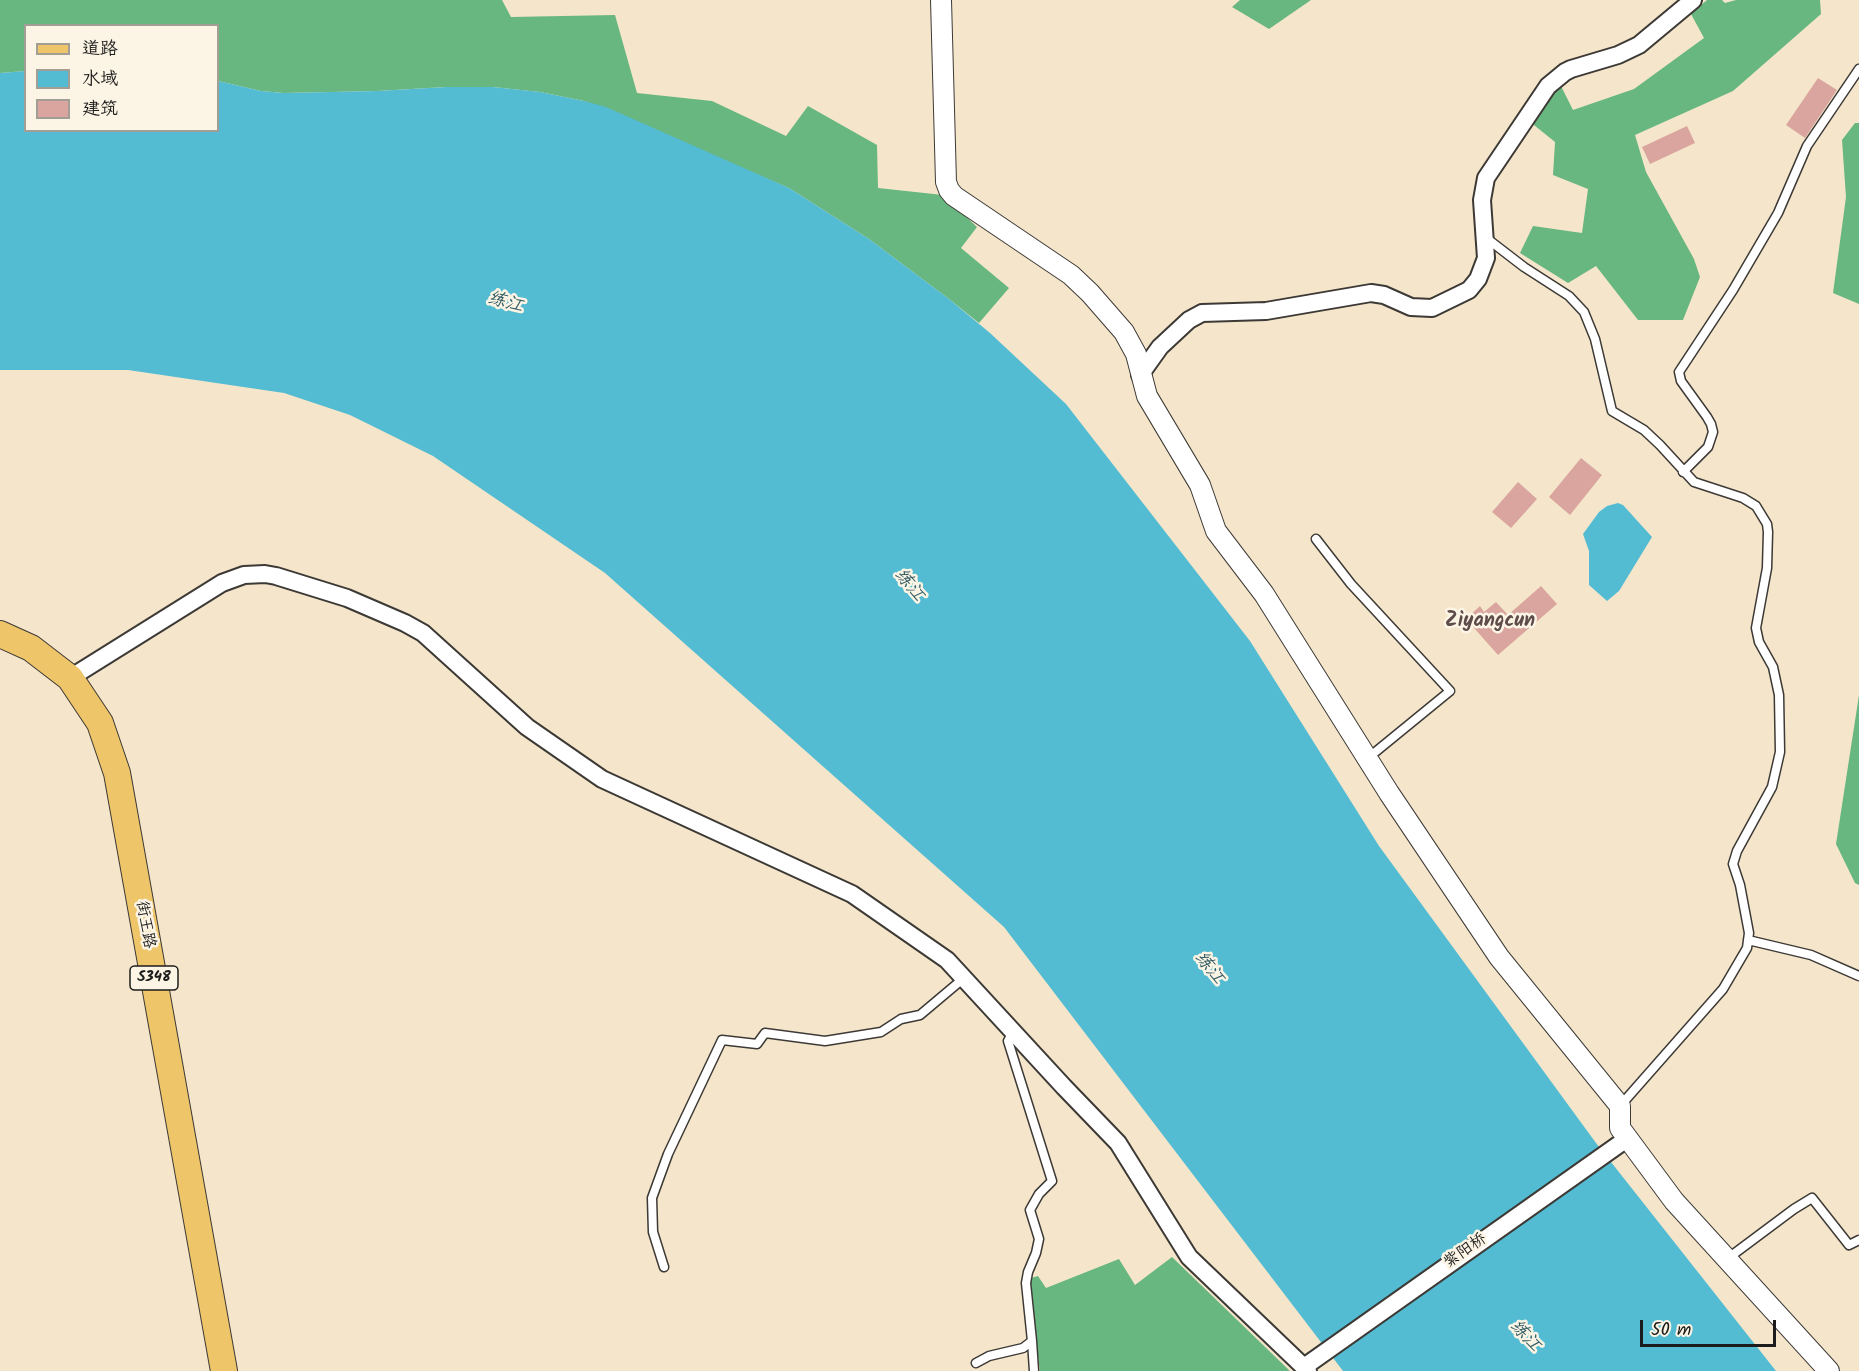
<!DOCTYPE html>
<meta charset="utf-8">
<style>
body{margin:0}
#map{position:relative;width:1859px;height:1371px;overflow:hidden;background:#f5e6cb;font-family:Kalam,"LXGW WenKai TC",sans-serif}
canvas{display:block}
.legend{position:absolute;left:24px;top:24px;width:195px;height:108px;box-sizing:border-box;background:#fcf5e5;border:2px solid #a29e95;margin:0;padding:8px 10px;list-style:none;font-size:18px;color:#1c1c1c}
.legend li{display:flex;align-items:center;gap:12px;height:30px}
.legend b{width:30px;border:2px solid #a29e95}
.scale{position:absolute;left:1640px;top:1320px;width:136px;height:27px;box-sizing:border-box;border:3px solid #1c1c1c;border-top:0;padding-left:8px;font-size:18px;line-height:21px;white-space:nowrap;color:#1c1c1c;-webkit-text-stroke:4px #fcf5e5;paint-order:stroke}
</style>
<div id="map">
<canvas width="1859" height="1371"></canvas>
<ul class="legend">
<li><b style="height:8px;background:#eec569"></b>道路</li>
<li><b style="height:16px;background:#54bcd2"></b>水域</li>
<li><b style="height:16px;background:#daa59e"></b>建筑</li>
</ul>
<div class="scale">50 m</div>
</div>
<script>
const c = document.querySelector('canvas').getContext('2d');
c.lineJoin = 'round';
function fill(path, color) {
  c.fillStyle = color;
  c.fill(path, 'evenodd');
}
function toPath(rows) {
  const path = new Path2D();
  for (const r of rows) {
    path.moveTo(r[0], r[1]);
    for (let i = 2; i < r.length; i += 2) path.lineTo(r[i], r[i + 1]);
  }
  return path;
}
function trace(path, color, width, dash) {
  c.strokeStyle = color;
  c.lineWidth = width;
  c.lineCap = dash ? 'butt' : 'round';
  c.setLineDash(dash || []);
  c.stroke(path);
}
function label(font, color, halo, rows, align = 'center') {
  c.font = font + ' Kalam,"LXGW WenKai TC",sans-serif';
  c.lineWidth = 5;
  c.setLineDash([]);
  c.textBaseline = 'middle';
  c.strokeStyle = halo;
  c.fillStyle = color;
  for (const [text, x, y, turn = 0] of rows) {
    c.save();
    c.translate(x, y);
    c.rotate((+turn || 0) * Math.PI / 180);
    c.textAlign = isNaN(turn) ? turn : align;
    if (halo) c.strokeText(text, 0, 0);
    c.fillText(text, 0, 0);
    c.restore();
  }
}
fill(toPath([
 [0,0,502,0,511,17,615,15,637,93,712,101,786,136,808,106,877,145,878,188,943,195,977,227,961,248,1009,288,979,323,949,299,869,239,789,188,584,101,540,92,493,87,446,87,377,91,284,93,261,91,218,81,218,26,26,26,25,71,0,73],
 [1240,0,1311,0,1269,29,1232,7],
 [1707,0,1722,0,1725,3,1736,0,1820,0,1821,14,1733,91,1635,135,1646,172,1694,259,1700,277,1683,320,1638,320,1596,266,1568,283,1520,253,1533,226,1582,233,1588,189,1553,175,1555,142,1529,121,1559,82,1573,110,1634,89,1704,38,1691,14],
 [1855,123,1859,123,1859,304,1833,293,1846,197,1842,140],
 [1859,695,1859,885,1855,883,1836,844],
 [1172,1257,1290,1371,1040,1371,1030,1296,1031,1278,1038,1276,1046,1288,1119,1259,1135,1285]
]), '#68b680');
fill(toPath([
 [25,71,26,130,218,130,218,81,261,91,284,93,377,91,446,87,493,87,540,92,584,101,606,107,789,188,869,239,949,299,990,333,1066,404,1250,641,1379,846,1596,1143,1776,1371,1343,1371,1004,927,605,573,433,456,350,415,284,393,128,370,0,370,0,73],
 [1618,503,1623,505,1652,537,1619,591,1607,601,1589,585,1589,551,1583,534,1599,512,1607,506]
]), '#54bcd2');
fill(toPath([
 [1818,78,1837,90,1805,138,1786,125],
 [1687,126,1695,143,1650,164,1642,147],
 [1581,458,1602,475,1570,515,1549,497],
 [1518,482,1537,499,1511,528,1492,512],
 [1541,586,1557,604,1498,655,1466,619,1480,606,1484,612,1496,602,1508,615]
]), '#daa59e');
const service = toPath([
 [1485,237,1524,267,1569,296,1584,312,1595,339,1612,411,1644,430,1660,445,1694,482,1743,498,1756,506,1767,524,1768,532,1767,568,1756,628,1759,642,1773,667,1779,695,1780,752,1772,787,1737,851,1733,864,1740,885,1749,933,1747,948,1723,989,1620,1106],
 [1683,472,1708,447,1713,432,1711,424,1707,417,1681,381,1679,372,1733,290,1778,213,1807,146,1859,69],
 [1316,539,1351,584,1450,691,1368,758],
 [1748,940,1811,955,1859,976],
 [1727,1259,1794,1209,1812,1198,1849,1245,1859,1240],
 [664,1267,653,1232,652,1198,668,1154,722,1040,757,1044,765,1033,825,1041,881,1032,901,1019,920,1015,964,978],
 [1032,1341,1034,1371],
 [976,1363,989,1356,1023,1348,1032,1341,1026,1283,1028,1272,1036,1253,1039,1239,1030,1210,1039,1194,1052,1181,1008,1041,1013,1032]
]);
const minor = toPath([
 [1140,375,1160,347,1189,320,1202,313,1266,311,1371,293,1384,295,1411,307,1432,308,1469,290,1478,279,1486,258,1482,200,1486,178,1548,86,1565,72,1571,69,1618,55,1639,45,1693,0],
 [70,678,222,583,244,575,265,574,276,576,347,598,405,623,423,633,527,727,602,779,852,894,947,960,1064,1087,1118,1143,1189,1257,1308,1371],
 [1304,1367,1628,1138]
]);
const tertiary = toPath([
 [941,0,946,182,949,190,954,196,1071,275,1090,293,1124,332,1136,354,1147,396,1200,485,1216,531,1264,594,1389,793,1499,957,1620,1106,1620,1128,1674,1201,1829,1371]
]);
const primary = toPath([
 [0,634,31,648,70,678,100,723,117,773,224,1371]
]);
trace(service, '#3d3a36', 11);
trace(minor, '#3d3a36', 20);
trace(tertiary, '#3d3a36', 22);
trace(primary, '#3d3a36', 28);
trace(service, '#fff', 8);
trace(minor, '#fff', 16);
trace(tertiary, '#fff', 20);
trace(primary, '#eec569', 26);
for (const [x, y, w] of [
 [154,978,48]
]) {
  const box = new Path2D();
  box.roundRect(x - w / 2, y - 12, w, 24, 4.5);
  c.fillStyle = '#fcf5e5';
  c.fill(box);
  trace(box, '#1c1c1c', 1.5);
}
label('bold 15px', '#1c1c1c', null, [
 ["S348",154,978]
]);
label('16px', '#1c1c1c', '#fcf5e5', [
 ["街王路",144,925,80],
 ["紫阳桥",1466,1252,-35]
]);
label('italic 18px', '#325c65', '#fcf5e5', [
 ["练江",505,304,15],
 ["练江",908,586,51],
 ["练江",1208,969,52],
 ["练江",1524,1337,47]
]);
label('bold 20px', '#5e4c4a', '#fcf5e5', [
 ["Ziyangcun",1490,623]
]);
</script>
